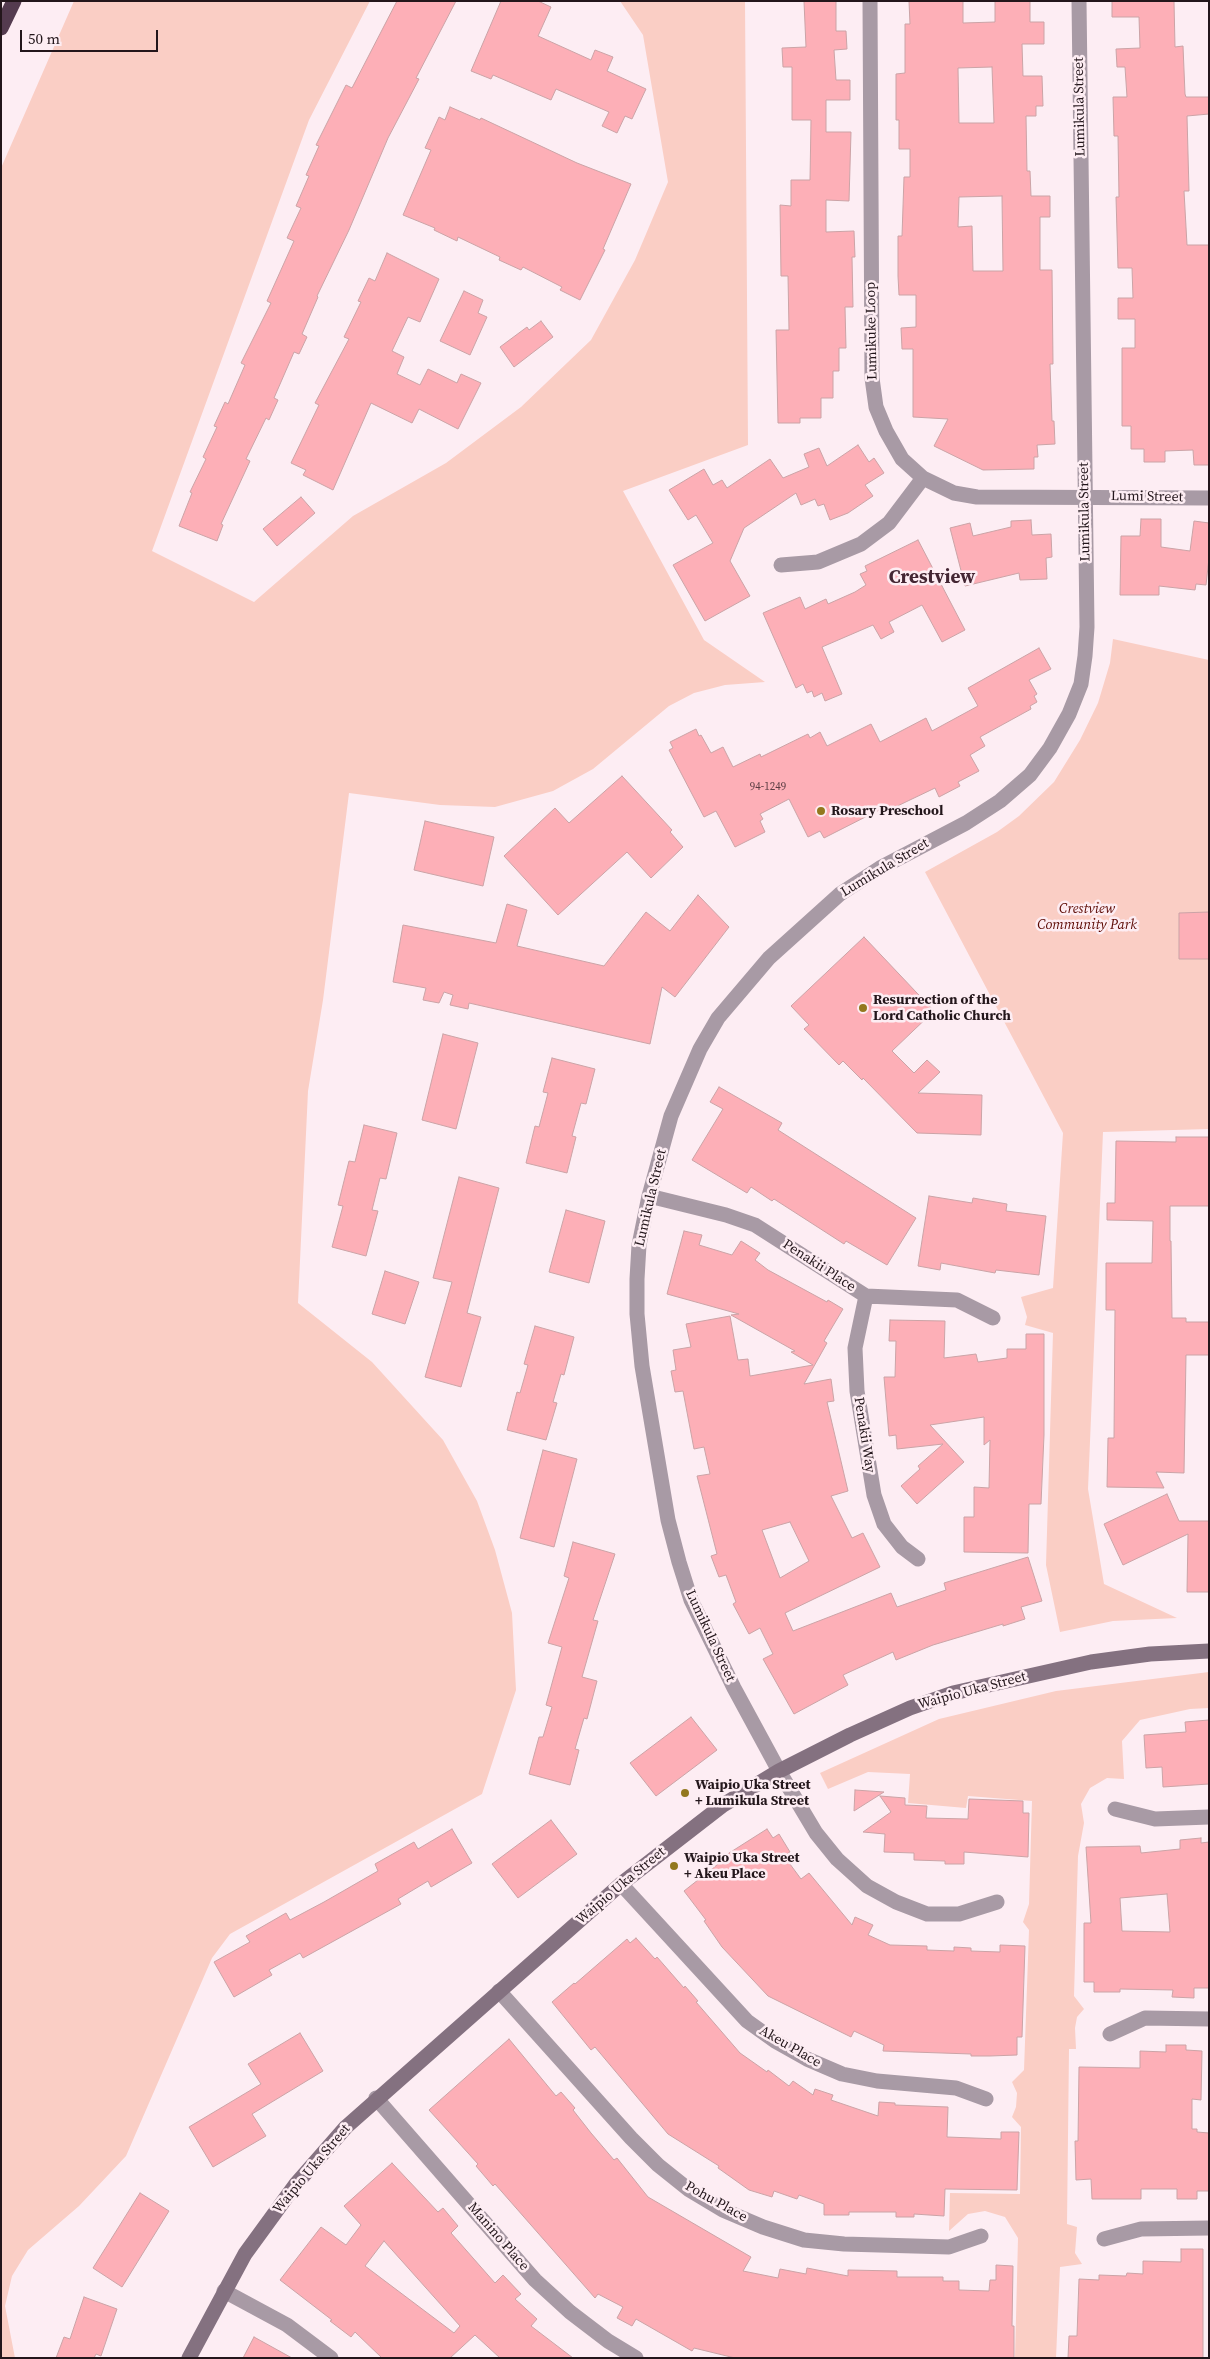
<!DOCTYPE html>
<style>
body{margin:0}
#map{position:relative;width:1210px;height:2359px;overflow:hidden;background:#fdedf3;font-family:"Source Serif 4",serif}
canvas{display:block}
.frame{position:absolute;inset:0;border:2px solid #23161b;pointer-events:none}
.scale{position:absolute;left:20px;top:30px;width:138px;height:22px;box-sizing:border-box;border:2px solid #23161b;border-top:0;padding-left:6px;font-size:15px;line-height:18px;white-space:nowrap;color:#23161b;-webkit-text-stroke:4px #fdedf3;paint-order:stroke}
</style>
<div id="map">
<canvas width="1210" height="2359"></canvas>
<div class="frame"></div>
<div class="scale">50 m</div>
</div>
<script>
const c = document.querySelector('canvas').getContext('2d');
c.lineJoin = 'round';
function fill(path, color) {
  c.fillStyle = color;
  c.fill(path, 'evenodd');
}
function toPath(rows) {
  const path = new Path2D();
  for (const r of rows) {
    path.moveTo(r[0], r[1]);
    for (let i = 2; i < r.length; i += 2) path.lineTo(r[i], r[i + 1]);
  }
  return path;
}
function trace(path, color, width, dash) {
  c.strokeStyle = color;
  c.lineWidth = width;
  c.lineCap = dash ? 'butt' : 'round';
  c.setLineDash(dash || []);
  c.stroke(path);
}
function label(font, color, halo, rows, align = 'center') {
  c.font = font + ' "Source Serif 4",serif';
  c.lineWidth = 5;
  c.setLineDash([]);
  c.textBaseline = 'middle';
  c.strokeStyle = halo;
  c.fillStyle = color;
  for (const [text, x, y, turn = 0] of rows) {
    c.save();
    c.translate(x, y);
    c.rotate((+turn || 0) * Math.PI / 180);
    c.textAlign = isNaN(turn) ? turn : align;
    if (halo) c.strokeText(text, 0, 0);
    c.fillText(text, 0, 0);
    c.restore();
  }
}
fill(toPath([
 [74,1,370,1,309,120,152,551,254,602,353,516,446,463,521,407,591,340,635,260,668,182,643,35,620,1,745,1,748,445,623,491,704,640,765,682,725,685,694,693,669,706,593,769,553,791,495,807,440,805,349,793,323,1000,308,1091,298,1303,372,1362,443,1440,477,1501,495,1550,512,1613,516,1690,482,1794,230,1934,212,1958,126,2156,79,2206,28,2250,12,2276,5,2306,15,2358,1,2358,1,168],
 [1113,639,1209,660,1209,1129,1103,1132,1088,1489,1104,1584,1177,1618,1113,1621,1060,1632,1046,1565,1053,1333,1025,1325,1027,1317,1021,1297,1053,1288,1063,1133,925,872,997,832,1019,816,1054,782,1080,740,1098,703,1110,663],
 [1209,1672,1209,1708,1190,1709,1140,1720,1122,1741,1124,1779,1107,1778,1090,1788,1081,1804,1084,1823,1078,1856,1074,1996,1084,2009,1077,2017,1075,2028,1076,2049,1069,2049,1067,2224,1077,2227,1075,2253,1082,2264,1060,2267,1056,2358,1015,2358,1018,2238,1005,2217,985,2211,968,2214,949,2231,950,2193,1020,2194,1021,2127,1012,2117,1016,2107,1017,2093,1012,2082,1024,2070,1029,1930,1023,1922,1029,1904,1032,1801,968,1796,966,1808,908,1803,910,1774,868,1772,828,1789,820,1773,939,1719,1056,1691]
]), '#facec5');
const building = toPath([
 [397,1,456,1,416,78,419,79,388,138,349,230,317,296,318,297,302,334,307,337,299,354,294,352,274,398,278,400,269,420,266,418,246,459,250,461,221,524,223,525,217,541,179,526,192,493,190,492,206,459,203,457,217,427,214,426,225,402,228,404,245,365,241,363,271,303,267,301,294,241,287,238,301,208,296,206,309,176,306,175,319,146,316,145,346,85,352,88,397,1],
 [501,1,538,1,551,7,538,36,591,60,595,50,613,57,607,71,646,89,632,119,625,116,617,133,602,126,609,112,556,89,551,100,493,75,491,79,471,71,501,1],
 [804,1,836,1,836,31,846,31,847,49,834,50,836,80,850,80,850,100,826,100,826,132,851,132,849,201,826,200,826,232,854,231,855,257,852,257,853,307,845,307,846,348,839,348,839,371,833,371,833,398,821,398,821,418,800,418,800,423,778,423,776,330,789,330,788,276,781,276,780,205,791,206,791,180,810,180,811,120,792,120,792,67,783,67,782,48,806,47,804,1],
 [909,1,963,1,963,23,995,22,995,1,1030,1,1030,22,1044,22,1044,44,1022,44,1023,76,1042,76,1043,106,1036,106,1036,116,1026,116,1027,171,1030,171,1031,196,1050,196,1050,217,1040,217,1040,270,1052,270,1053,364,1050,364,1052,421,1054,421,1055,444,1037,445,1038,457,1034,457,1034,469,983,470,934,446,948,419,913,417,913,349,902,349,901,328,916,327,916,295,899,295,898,276,898,236,902,236,904,177,910,177,910,149,899,149,899,120,896,120,896,74,905,73,905,24,910,24,909,1],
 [992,67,994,123,959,123,958,68,992,67],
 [1002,196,1003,271,973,271,972,226,958,227,959,197,1002,196],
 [1112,1,1174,1,1175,47,1183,46,1185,94,1186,97,1209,97,1209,114,1187,116,1189,191,1184,191,1187,245,1209,245,1209,465,1194,465,1193,450,1165,451,1165,462,1144,462,1144,449,1131,449,1131,426,1122,426,1122,348,1135,348,1135,319,1118,319,1118,298,1133,298,1132,268,1118,268,1116,197,1119,197,1118,136,1114,136,1113,97,1127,97,1125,67,1117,67,1116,49,1140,48,1139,17,1112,17,1112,1],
 [450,107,480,120,481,118,577,163,631,184,603,249,605,250,580,300,560,290,562,287,523,267,521,270,499,260,500,257,458,237,457,241,434,230,435,228,403,215,431,150,425,148,439,117,445,120,450,107],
 [387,253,439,279,420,322,408,317,392,351,404,357,397,374,420,385,428,369,457,383,461,374,481,383,458,429,419,409,412,423,371,403,333,490,303,475,306,470,291,463,319,405,315,403,349,339,344,337,361,302,358,301,369,278,375,281,387,253],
 [464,291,483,300,478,313,487,317,470,355,440,341,464,291],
 [541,321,553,337,514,367,500,347,527,327,529,330,541,321],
 [858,445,869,462,874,458,884,473,865,485,873,496,848,513,830,520,824,504,818,506,815,499,801,505,796,493,744,528,730,561,750,596,705,621,673,565,713,543,696,515,688,520,669,490,704,469,713,485,722,480,727,488,770,459,783,478,809,467,804,454,819,448,827,466,858,445],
 [301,497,315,513,277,546,263,529,301,497],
 [1141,519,1161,519,1161,547,1190,551,1194,521,1209,523,1209,558,1206,585,1196,584,1195,590,1159,586,1159,595,1120,595,1121,536,1140,536,1141,519],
 [1031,520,1032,535,1051,534,1052,557,1046,558,1047,579,1020,580,1019,573,965,586,950,528,970,523,973,536,1011,527,1011,521,1031,520],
 [918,540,965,630,942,642,922,605,889,622,894,632,881,639,873,625,822,647,842,694,825,701,822,693,814,697,812,691,807,693,803,684,796,688,763,613,800,597,805,609,826,599,828,604,855,592,866,585,860,574,867,571,865,566,918,540],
 [1039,648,1051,669,1029,680,1037,694,1034,696,1037,702,1030,706,1031,709,980,737,985,746,970,755,979,771,958,782,960,786,939,797,935,788,889,810,887,806,824,838,820,831,808,837,789,799,760,814,763,819,760,821,765,832,735,847,716,811,704,817,669,750,673,748,670,742,696,729,699,736,701,735,711,753,723,747,733,767,760,754,761,757,808,734,810,738,820,732,827,746,871,724,880,742,926,718,932,731,978,706,968,688,1039,648],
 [622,776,672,830,670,832,683,847,651,878,627,852,558,915,504,856,555,808,569,823,622,776],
 [425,821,494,837,483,886,414,870,425,821],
 [698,895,729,927,675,997,662,987,650,1044,469,1003,468,1009,450,1005,453,995,444,992,439,1003,423,1000,426,988,393,982,403,925,496,943,507,904,527,910,517,946,604,966,646,912,670,931,698,895],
 [1209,912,1209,959,1179,959,1179,913,1209,912],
 [864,937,934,1011,892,1051,914,1073,927,1060,940,1072,918,1093,982,1095,981,1135,917,1133,863,1078,862,1080,843,1061,839,1065,804,1029,809,1025,791,1006,864,937],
 [443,1034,478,1043,456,1129,422,1120,443,1034],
 [552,1058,595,1069,586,1104,581,1103,572,1136,576,1137,567,1173,526,1163,535,1126,539,1127,548,1093,543,1092,552,1058],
 [719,1087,782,1123,778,1130,916,1218,887,1265,846,1241,844,1244,774,1199,772,1201,751,1187,747,1193,692,1160,723,1109,710,1102,719,1087],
 [364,1125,397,1133,386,1179,380,1178,372,1210,378,1211,366,1256,332,1247,343,1206,338,1205,349,1161,355,1162,364,1125],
 [1176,1137,1209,1137,1209,1206,1170,1206,1170,1241,1171,1241,1172,1318,1186,1318,1186,1322,1209,1322,1209,1355,1186,1355,1184,1473,1156,1472,1164,1488,1107,1487,1108,1438,1114,1438,1115,1310,1106,1310,1106,1263,1152,1263,1153,1221,1107,1220,1107,1203,1115,1203,1116,1141,1176,1142,1176,1137],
 [459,1177,499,1188,467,1313,481,1317,461,1387,425,1377,452,1282,433,1278,459,1177],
 [929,1196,972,1203,973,1198,1007,1204,1006,1211,1046,1216,1039,1275,996,1270,995,1273,941,1263,940,1270,918,1266,929,1196],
 [566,1210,605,1221,589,1283,549,1272,566,1210],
 [684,1231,702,1235,699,1245,732,1255,741,1241,760,1253,755,1260,768,1270,827,1302,828,1300,843,1309,824,1341,827,1343,804,1384,831,1379,834,1401,827,1402,848,1491,831,1496,852,1538,863,1533,880,1567,785,1613,793,1631,891,1593,897,1607,946,1590,944,1583,1028,1557,1042,1601,1021,1607,1025,1619,1003,1626,1003,1624,933,1645,896,1660,893,1652,843,1675,848,1685,794,1714,763,1659,773,1654,760,1628,749,1634,733,1604,736,1602,726,1575,719,1577,711,1556,717,1554,697,1476,710,1474,704,1447,694,1449,683,1391,675,1392,671,1371,676,1370,673,1350,691,1347,686,1324,730,1316,738,1360,748,1359,750,1376,813,1365,791,1352,795,1351,731,1315,739,1314,667,1294,684,1231],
 [790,1522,809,1561,780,1578,762,1530,790,1522],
 [385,1271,419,1282,405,1324,372,1314,385,1271],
 [890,1320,945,1321,944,1358,976,1354,978,1362,1007,1358,1007,1349,1026,1349,1026,1334,1044,1334,1044,1435,1041,1504,1029,1504,1028,1553,964,1552,964,1517,974,1517,974,1487,989,1488,990,1440,984,1445,984,1417,930,1425,964,1462,917,1504,901,1486,920,1469,918,1466,943,1444,897,1449,896,1435,889,1436,884,1377,895,1377,896,1341,889,1341,890,1320],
 [535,1326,574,1337,564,1375,561,1374,553,1402,557,1403,546,1440,507,1430,517,1392,520,1393,528,1365,524,1364,535,1326],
 [543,1450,577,1459,554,1547,520,1538,543,1450],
 [1167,1494,1179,1521,1209,1521,1209,1592,1187,1592,1188,1534,1123,1565,1104,1524,1167,1494],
 [573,1542,615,1554,593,1620,598,1621,582,1677,597,1681,587,1719,584,1718,575,1749,579,1750,570,1785,529,1774,539,1737,543,1737,552,1707,546,1705,562,1647,548,1643,569,1578,564,1576,573,1542],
 [691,1717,717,1750,656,1796,630,1763,691,1717],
 [1209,1720,1209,1784,1163,1787,1162,1767,1146,1768,1144,1735,1186,1732,1185,1722,1209,1720],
 [855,1790,884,1792,854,1811,855,1790],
 [880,1796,905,1798,905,1805,927,1806,926,1818,968,1819,969,1799,1023,1801,1023,1813,1029,1813,1028,1857,964,1852,964,1864,945,1864,945,1861,914,1860,914,1853,884,1852,885,1834,863,1832,891,1812,880,1796],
 [551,1820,577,1854,518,1898,492,1864,551,1820],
 [452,1829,472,1863,431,1887,428,1881,398,1899,401,1904,303,1958,300,1953,269,1970,272,1975,234,1997,214,1962,250,1942,246,1936,286,1913,290,1920,324,1902,378,1871,375,1864,414,1842,418,1849,452,1829],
 [767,1829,773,1838,779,1834,790,1852,784,1856,801,1879,809,1873,852,1925,855,1917,873,1925,868,1935,890,1945,927,1946,927,1950,954,1951,954,1947,971,1948,971,1951,1000,1952,1000,1945,1025,1946,1022,2037,1017,2037,1017,2055,990,2056,971,2056,971,2054,883,2051,884,2045,854,2031,851,2037,768,1996,722,1947,704,1921,706,1920,684,1891,727,1857,726,1855,767,1829],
 [1201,1838,1201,1843,1209,1842,1209,1988,1194,1988,1194,1998,1172,1997,1173,1990,1120,1989,1120,1992,1094,1992,1094,1982,1084,1982,1084,1923,1091,1923,1086,1847,1140,1846,1141,1853,1180,1849,1180,1840,1201,1838],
 [1167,1894,1170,1932,1122,1931,1120,1898,1167,1894],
 [636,1938,655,1959,657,1957,684,1988,685,1986,698,2001,696,2002,740,2053,767,2072,768,2070,789,2086,793,2081,813,2095,815,2089,833,2095,831,2100,878,2116,879,2102,895,2103,895,2105,948,2107,947,2137,1001,2139,1001,2132,1019,2132,1017,2190,945,2189,944,2216,914,2214,914,2217,896,2217,896,2212,849,2212,849,2215,824,2215,824,2204,799,2195,797,2199,774,2191,772,2197,749,2190,718,2168,719,2166,668,2134,595,2047,591,2050,552,2002,574,1983,575,1984,627,1939,630,1943,636,1938],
 [300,2033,323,2071,252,2114,266,2136,213,2167,189,2127,261,2084,248,2064,300,2033],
 [509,2039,556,2096,561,2092,575,2108,573,2110,591,2133,614,2160,617,2158,648,2197,751,2257,743,2271,778,2278,780,2269,806,2274,807,2268,848,2276,848,2270,897,2271,897,2277,943,2277,943,2281,959,2281,959,2290,989,2291,990,2280,996,2280,996,2265,1013,2266,1012,2326,1014,2326,1014,2358,735,2358,694,2348,692,2351,636,2319,632,2326,617,2318,623,2307,598,2294,595,2298,495,2184,493,2186,476,2166,478,2164,429,2110,509,2039],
 [1166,2045,1186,2045,1186,2050,1202,2051,1201,2100,1192,2099,1192,2129,1197,2129,1197,2132,1209,2133,1209,2191,1197,2191,1197,2199,1177,2199,1177,2189,1141,2189,1141,2199,1092,2199,1091,2179,1076,2180,1075,2141,1078,2141,1079,2067,1140,2068,1140,2051,1166,2052,1166,2045],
 [392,2163,438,2212,443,2208,458,2226,451,2233,495,2283,503,2275,521,2294,515,2299,537,2319,531,2326,573,2358,500,2358,475,2335,450,2358,382,2358,355,2332,351,2337,330,2321,332,2320,280,2280,321,2227,346,2245,361,2225,344,2206,392,2163],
 [384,2241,460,2326,454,2333,365,2266,384,2241],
 [140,2193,169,2211,122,2287,93,2268,140,2193],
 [1181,2249,1203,2249,1203,2358,1068,2358,1069,2336,1077,2336,1079,2279,1099,2280,1099,2275,1126,2276,1127,2273,1143,2274,1143,2261,1181,2262,1181,2249],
 [84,2297,117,2309,101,2356,96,2354,94,2358,56,2358,64,2337,70,2339,84,2297],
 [254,2337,292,2358,243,2358,254,2337]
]);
fill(building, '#fdafb7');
trace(building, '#cba3a6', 1);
trace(toPath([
 [870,1,872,378,876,407,886,431,902,459,923,478,954,493,977,497,1209,498],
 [781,565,818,562,861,544,889,523,923,478],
 [649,1196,726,1215,755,1225,866,1296,957,1300,993,1318],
 [866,1296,855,1348,857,1391,874,1495,884,1524,902,1547,918,1559],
 [1115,1809,1155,1819,1209,1817],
 [621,1884,747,2021,775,2041,807,2059,842,2074,877,2081,956,2088,986,2099],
 [997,1902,959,1914,927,1914,896,1902,867,1886,837,1859,816,1833,779,1771,734,1688,691,1600,679,1562,668,1520,642,1366,637,1314,637,1279,639,1245,649,1196,671,1116,700,1049,718,1018,769,958,840,894,880,868,966,823,1000,801,1030,775,1050,748,1069,714,1081,684,1085,656,1087,627,1079,1],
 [499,1991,631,2138,658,2165,688,2189,723,2210,763,2227,804,2240,844,2244,949,2247,981,2236],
 [1110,2034,1145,2018,1209,2019],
 [376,2098,535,2280,570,2312,608,2341,636,2358],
 [1104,2239,1141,2229,1209,2228],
 [224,2291,287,2325,331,2358]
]), '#a89aa5', 15);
trace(toPath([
 [189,2358,245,2254,296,2184,346,2127,621,1884,723,1805,779,1771,850,1735,910,1708,953,1693,1091,1662,1150,1654,1209,1651]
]), '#847180', 15);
trace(toPath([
 [1,28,14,1]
]), '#543b4f', 15);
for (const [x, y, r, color] of [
 [821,811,5,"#93781e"],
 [863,1008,5,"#93781e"],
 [685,1793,5,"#93781e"],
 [674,1866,5,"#93781e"]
]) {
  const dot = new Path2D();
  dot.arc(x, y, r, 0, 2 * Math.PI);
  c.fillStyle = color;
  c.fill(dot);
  trace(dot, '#fdedf3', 2);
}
label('11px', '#5a3c42', null, [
 ["94-1249",768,787]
]);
label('14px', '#23161b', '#fdedf3', [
 ["Lumikula Street",1080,107,-91],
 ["Lumikuke Loop",872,331,-91],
 ["Lumi Street",1147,497,1],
 ["Lumikula Street",1085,512,-91],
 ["Lumikula Street",885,868,-31],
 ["Lumikula Street",651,1198,-77],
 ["Penakii Place",819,1266,33],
 ["Penakii Way",864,1435,81],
 ["Lumikula Street",710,1636,65],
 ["Waipio Uka Street",972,1691,-15],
 ["Waipio Uka Street",621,1886,-40],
 ["Akeu Place",790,2047,30],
 ["Waipio Uka Street",312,2169,-50],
 ["Pohu Place",716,2202,29],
 ["Manino Place",498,2237,49]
]);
label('bold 14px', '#23161b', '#fdedf3', [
 ["Rosary Preschool",831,811],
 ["Resurrection of the",873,1000],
 ["Lord Catholic Church",873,1016],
 ["Waipio Uka Street",695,1785],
 ["+ Lumikula Street",695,1801],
 ["Waipio Uka Street",684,1858],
 ["+ Akeu Place",684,1874]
], 'left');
label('italic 14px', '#5b0700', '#fdedf3', [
 ["Crestview",1087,909],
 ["Community Park",1087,925]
]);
label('bold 19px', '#442633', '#fdedf3', [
 ["Crestview",932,578]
]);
</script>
